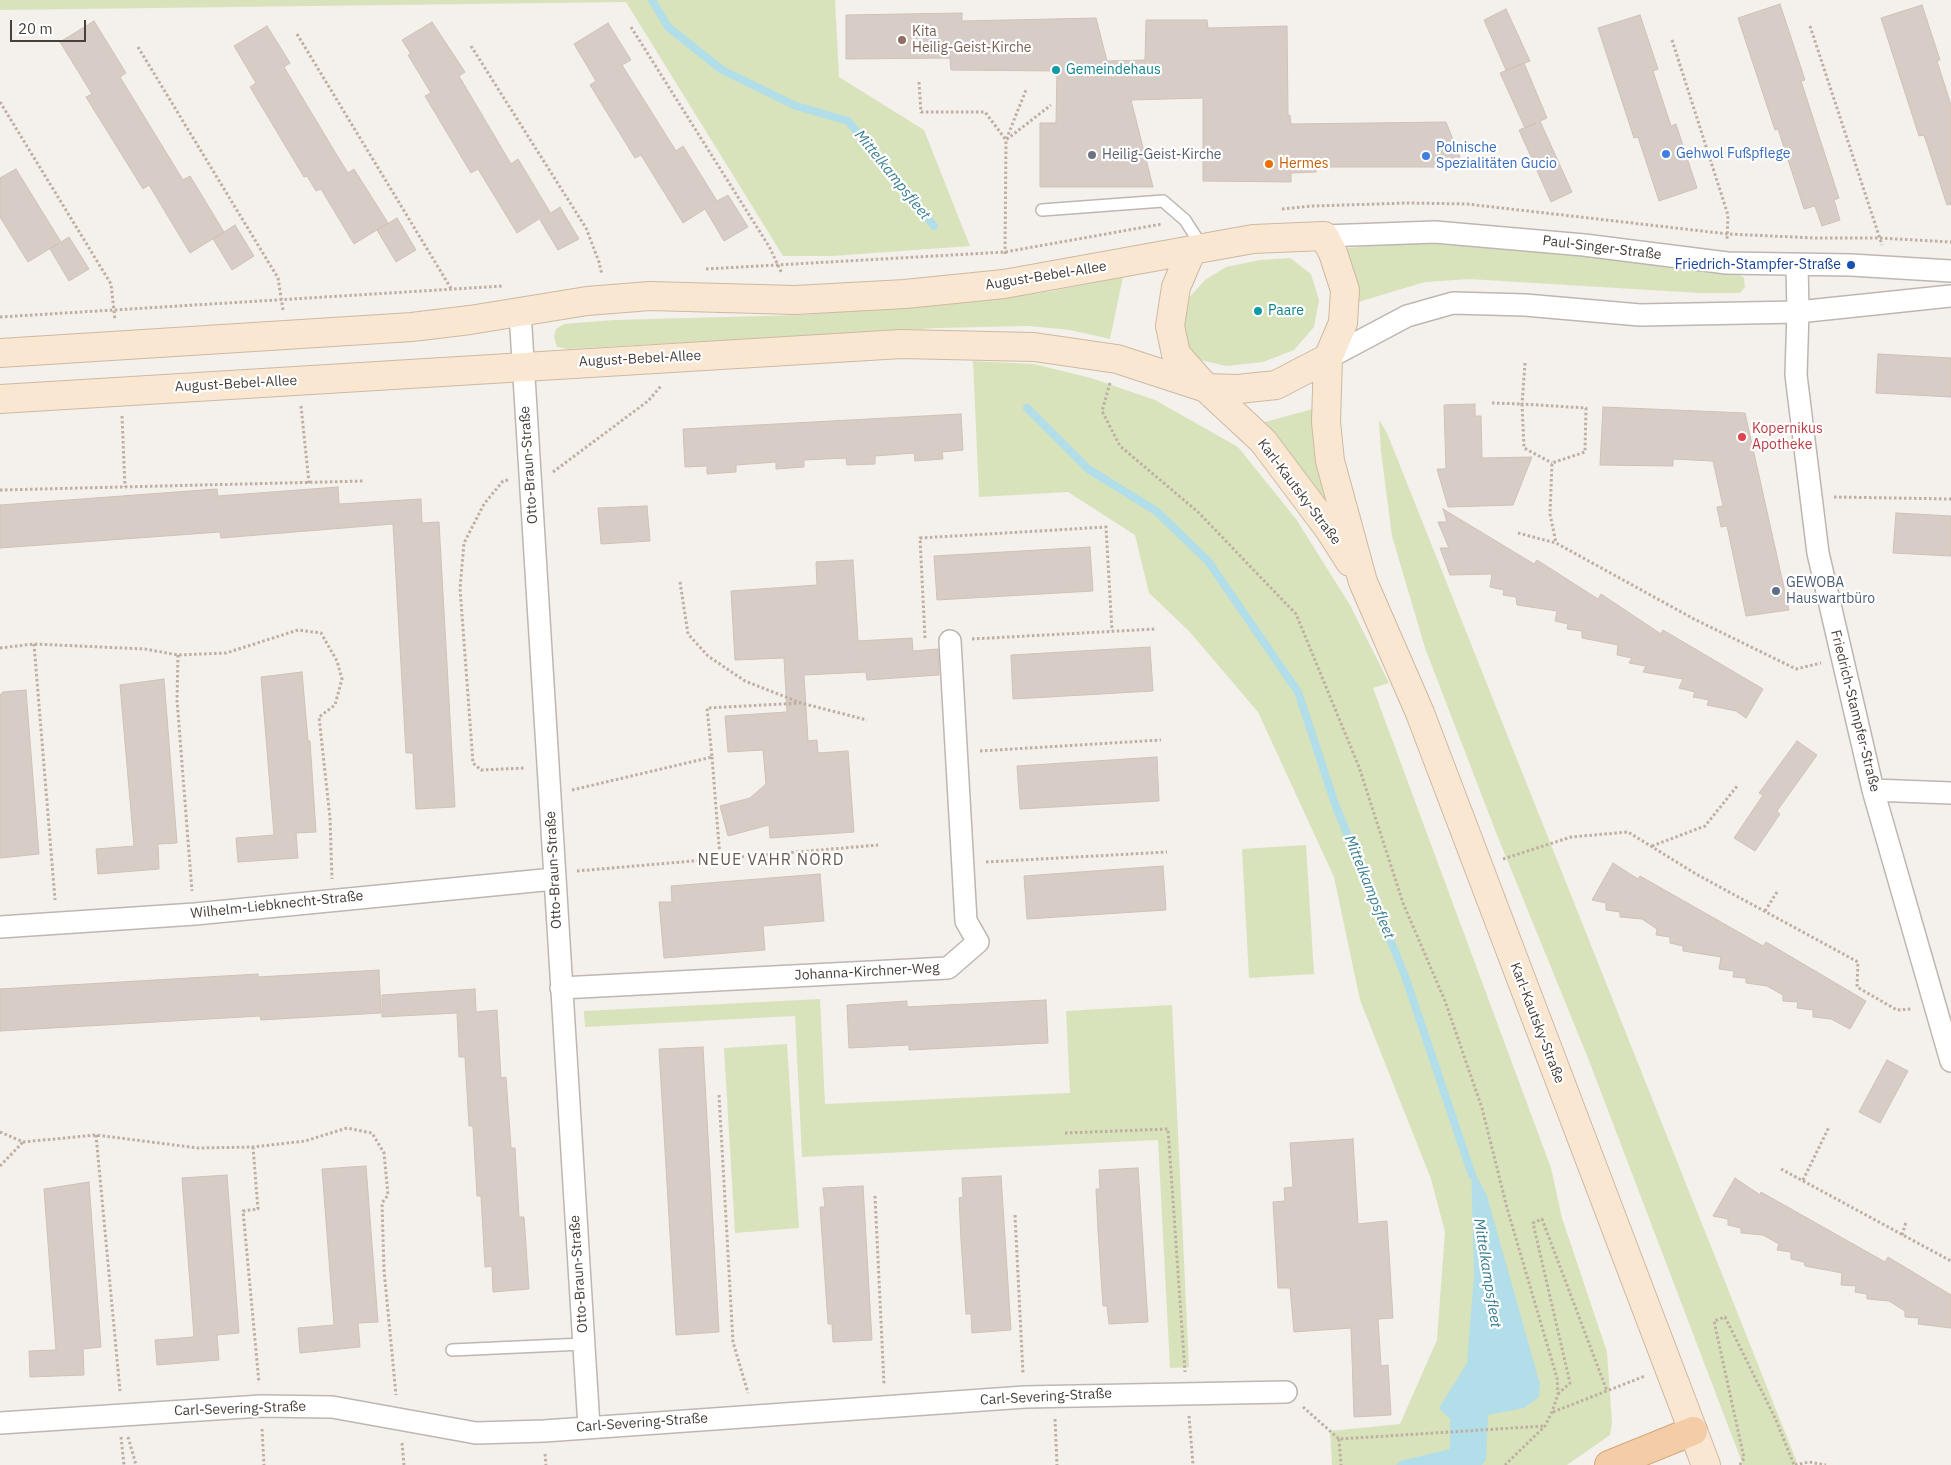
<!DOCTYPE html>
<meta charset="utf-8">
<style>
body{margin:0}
#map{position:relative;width:1951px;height:1465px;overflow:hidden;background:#f4f0ec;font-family:"IBM Plex Sans",sans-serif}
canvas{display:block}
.scale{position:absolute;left:10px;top:20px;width:76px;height:22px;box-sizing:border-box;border:2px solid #48403b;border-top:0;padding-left:6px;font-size:15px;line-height:18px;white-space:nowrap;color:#48403b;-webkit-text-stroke:4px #fff;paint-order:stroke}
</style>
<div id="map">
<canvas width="1951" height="1465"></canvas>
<div class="scale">20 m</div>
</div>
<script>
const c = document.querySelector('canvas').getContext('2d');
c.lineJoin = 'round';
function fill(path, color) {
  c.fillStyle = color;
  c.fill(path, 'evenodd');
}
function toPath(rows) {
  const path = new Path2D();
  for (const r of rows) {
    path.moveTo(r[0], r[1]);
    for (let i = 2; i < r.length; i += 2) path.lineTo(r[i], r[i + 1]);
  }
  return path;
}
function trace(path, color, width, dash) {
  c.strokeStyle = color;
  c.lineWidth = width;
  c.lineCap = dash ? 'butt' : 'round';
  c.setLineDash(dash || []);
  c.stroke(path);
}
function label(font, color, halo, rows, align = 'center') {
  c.font = font + ' "IBM Plex Sans",sans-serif';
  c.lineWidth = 4.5;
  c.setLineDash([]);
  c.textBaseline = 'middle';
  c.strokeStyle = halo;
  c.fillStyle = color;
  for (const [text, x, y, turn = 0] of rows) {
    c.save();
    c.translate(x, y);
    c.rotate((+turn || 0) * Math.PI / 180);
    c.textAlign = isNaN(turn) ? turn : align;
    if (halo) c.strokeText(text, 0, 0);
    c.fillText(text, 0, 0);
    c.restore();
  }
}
fill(toPath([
 [0,0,835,0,839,77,924,130,970,246,833,256,783,256,626,2,0,10],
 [1405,242,1537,249,1677,269,1737,273,1744,278,1745,287,1740,293,1699,293,1469,279,1425,282,1355,303,1341,249],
 [1290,258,1311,274,1319,300,1314,327,1294,350,1263,362,1226,366,1200,360,1184,345,1182,319,1186,301,1205,280,1226,267,1260,260],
 [1123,277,1110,339,1070,330,1029,326,938,328,568,349,557,347,554,337,556,329,564,324,614,320,801,315,995,299,1052,291],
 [973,361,1034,364,1091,378,1155,400,1238,447,1296,519,1350,605,1389,683,1373,688,1551,1168,1562,1218,1607,1352,1612,1423,1610,1435,1567,1465,1332,1465,1330,1431,1400,1424,1437,1340,1445,1232,1431,1179,1360,1000,1334,877,1258,712,1189,631,1149,593,1135,535,1068,492,979,497],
 [1316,408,1337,518,1258,424],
 [1379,420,1387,433,1798,1465,1743,1465,1588,1058,1497,835,1425,648,1392,536,1381,452],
 [1306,845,1314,974,1249,978,1242,849],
 [820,999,825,1104,1070,1093,1066,1011,1172,1005,1189,1367,1170,1368,1158,1140,802,1157,795,1016,585,1027,584,1011],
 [787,1044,799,1228,735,1233,724,1048]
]), '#d9e3bb');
fill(toPath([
 [1471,1165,1487,1196,1540,1384,1539,1397,1524,1408,1488,1415,1486,1460,1482,1465,1396,1465,1400,1461,1450,1449,1450,1419,1439,1408,1467,1363,1474,1275]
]), '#b1dee9');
trace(toPath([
 [652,0,668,27,722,70,796,106,848,121,934,226],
 [1027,408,1088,469,1156,511,1208,561,1298,692,1335,804,1405,976,1472,1175]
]), '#b1dee9', 8);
const building = toPath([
 [1780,4,1805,80,1801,81,1839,198,1834,200,1840,220,1822,226,1815,206,1804,209,1778,129,1775,130,1738,18,1780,4],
 [1922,5,1940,60,1937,61,1951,105,1951,204,1947,205,1924,135,1919,136,1881,18,1922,5],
 [1506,9,1530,61,1506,70,1484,20,1506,9],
 [962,13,962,21,1096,18,1107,61,1145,60,1146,20,1207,20,1208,28,1287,26,1288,115,1290,115,1291,124,1446,122,1464,167,1316,167,1316,172,1291,173,1291,182,1203,181,1203,98,1131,100,1153,187,1040,187,1040,123,1056,123,1057,71,951,70,950,58,846,59,846,15,962,13],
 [1640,15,1658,69,1653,71,1671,126,1676,124,1697,188,1659,201,1638,137,1634,138,1598,28,1640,15],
 [94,21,126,73,120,77,183,180,190,176,224,232,190,253,149,185,143,189,86,97,92,94,60,42,94,21],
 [432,22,465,72,459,76,511,164,518,159,550,212,517,233,478,169,471,173,425,96,431,93,408,55,411,54,402,40,432,22],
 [608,23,631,60,622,65,676,151,683,146,717,201,728,195,748,227,724,241,705,209,683,223,641,155,635,158,590,85,596,81,574,44,608,23],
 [267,26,290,63,284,67,338,157,348,173,354,169,388,223,354,244,321,189,316,191,307,176,304,177,250,87,256,83,234,46,267,26],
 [1524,63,1547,118,1540,121,1572,192,1551,202,1519,130,1536,123,1525,128,1500,73,1524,63],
 [16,169,61,242,69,237,89,269,69,281,50,249,59,243,28,262,0,217,0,178,16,169],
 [560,207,579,239,558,250,540,220,560,207],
 [397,218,416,250,396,262,377,230,397,218],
 [235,225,254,256,232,270,213,239,235,225],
 [1878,354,1951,358,1951,397,1876,393,1878,354],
 [1475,404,1475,416,1481,416,1482,458,1532,457,1513,505,1448,507,1437,469,1446,469,1444,405,1475,404],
 [1603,407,1745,413,1789,610,1746,616,1727,526,1721,527,1717,507,1723,506,1713,461,1673,459,1673,466,1600,465,1603,407],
 [961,414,963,450,942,452,943,459,915,461,914,453,875,456,875,464,847,465,846,458,804,460,804,467,776,469,776,462,736,465,736,472,707,474,707,466,685,467,683,429,961,414],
 [338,487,339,504,421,499,422,523,439,522,455,807,416,809,413,753,406,753,393,524,221,538,220,532,0,548,0,505,217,489,218,496,338,487],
 [647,506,650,541,601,544,598,508,647,506],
 [1443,509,1534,564,1537,560,1598,599,1601,594,1661,634,1663,630,1763,689,1746,718,1736,711,1707,705,1709,700,1693,697,1695,692,1679,688,1683,679,1643,672,1646,666,1629,663,1632,658,1617,655,1618,645,1582,638,1582,631,1567,629,1568,624,1555,621,1557,611,1517,605,1516,597,1503,595,1504,590,1490,587,1492,574,1450,575,1440,548,1449,548,1438,522,1447,522,1443,509],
 [1896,513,1951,516,1951,556,1893,553,1896,513],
 [1090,547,1093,591,937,600,934,556,1090,547],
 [853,560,858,641,912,638,913,651,938,649,939,675,867,680,866,672,804,675,808,741,817,740,818,753,848,751,854,832,770,838,769,825,728,836,720,806,750,798,766,784,763,750,728,752,725,716,787,712,784,658,735,660,731,591,817,585,816,562,853,560],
 [1150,647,1153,691,1013,699,1011,655,1150,647],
 [302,672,308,741,310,741,316,832,296,833,298,858,238,862,236,838,274,835,261,677,302,672],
 [164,679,177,843,158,844,159,869,98,874,96,849,134,846,120,685,164,679],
 [26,690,39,854,0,858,0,695,3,692,26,690],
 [1797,741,1817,755,1777,811,1780,814,1755,851,1734,838,1763,795,1759,793,1797,741],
 [1157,757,1159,801,1020,809,1017,766,1157,757],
 [1613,863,1638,879,1640,876,1763,946,1766,942,1866,1001,1850,1029,1831,1019,1813,1017,1813,1010,1797,1008,1798,1002,1783,1001,1783,995,1767,986,1746,983,1746,978,1733,977,1734,971,1719,969,1721,957,1683,951,1683,946,1670,943,1670,937,1656,935,1657,929,1642,919,1620,917,1620,912,1606,910,1606,903,1592,900,1613,863],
 [1163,866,1166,910,1027,919,1024,876,1163,866],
 [820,874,824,921,763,926,765,950,664,958,659,902,672,902,671,886,820,874],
 [379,970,381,1013,261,1020,260,1016,0,1031,0,989,258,974,258,977,379,970],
 [475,989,476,1012,497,1010,501,1078,506,1077,511,1148,515,1148,519,1217,524,1217,529,1289,493,1292,492,1266,485,1267,481,1196,477,1196,473,1126,469,1126,465,1057,459,1057,457,1013,382,1017,382,995,475,989],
 [1046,1000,1048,1043,909,1050,909,1045,849,1048,847,1005,907,1001,907,1007,1046,1000],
 [703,1047,719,1332,676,1335,659,1049,703,1047],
 [1887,1060,1908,1071,1880,1123,1859,1112,1887,1060],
 [1353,1139,1358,1224,1387,1221,1393,1318,1378,1319,1381,1366,1388,1365,1391,1415,1354,1417,1351,1328,1294,1332,1290,1288,1278,1288,1273,1202,1285,1201,1284,1188,1293,1187,1290,1143,1353,1139],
 [366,1166,378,1322,358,1323,360,1347,300,1353,298,1328,334,1325,322,1169,366,1166],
 [1138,1168,1148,1322,1109,1324,1107,1306,1103,1306,1098,1231,1096,1189,1100,1189,1099,1170,1138,1168],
 [227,1175,239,1333,217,1335,219,1360,157,1365,155,1340,194,1337,182,1178,227,1175],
 [1001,1176,1011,1330,972,1333,971,1314,966,1314,961,1240,959,1198,963,1197,962,1178,1001,1176],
 [1735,1178,1760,1195,1761,1192,1885,1262,1888,1257,1951,1295,1951,1328,1918,1324,1919,1318,1905,1317,1905,1311,1889,1301,1867,1299,1867,1294,1855,1292,1856,1286,1841,1285,1842,1273,1805,1266,1804,1262,1791,1259,1791,1252,1777,1250,1779,1244,1763,1235,1741,1233,1741,1228,1728,1225,1728,1219,1713,1216,1735,1178],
 [89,1182,101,1347,83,1349,84,1375,30,1377,29,1351,56,1350,44,1189,89,1182],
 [863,1186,872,1340,833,1342,832,1324,828,1324,823,1250,820,1207,825,1207,823,1188,863,1186]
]);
fill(building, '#d8cdc6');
trace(building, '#cfc1b7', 1);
const lane = toPath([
 [1042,210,1163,201,1185,220,1203,248],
 [452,1350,583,1344]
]);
const street = toPath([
 [1324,236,1435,232,1584,245,1727,263,1851,265,1951,271],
 [1797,264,1798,312,1796,375,1818,553,1873,790,1951,1061],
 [520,312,589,1427],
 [1328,358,1407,316,1453,303,1525,305,1640,315,1798,312,1951,296],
 [1873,790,1951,793],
 [0,927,195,914,554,879],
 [561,988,948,968,978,942,966,921,950,641],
 [0,1423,261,1406,332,1407,476,1433,544,1431,1025,1397,1286,1392]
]);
const secondary = toPath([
 [1191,252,1176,287,1170,326,1176,354,1206,388,1263,441,1329,529,1350,562],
 [0,353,412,327,470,320,587,301,650,296,795,300,905,294,1004,284,1253,239,1324,236,1333,253,1345,290,1343,323,1328,358,1326,422,1330,461,1363,582,1420,713,1706,1465],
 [0,399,901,344,1034,347,1117,359,1206,388,1238,389,1276,385,1328,358]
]);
const primary = toPath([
 [1609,1465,1693,1431]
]);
trace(lane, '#bfb6b0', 14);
trace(street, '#bfb6b0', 24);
trace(secondary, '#ceb9a2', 30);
trace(primary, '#d6a678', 30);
trace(toPath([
 [1810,26,1882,245],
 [631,27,770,248,782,274],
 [297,34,452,290],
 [1672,40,1728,215,1727,241],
 [471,46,586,228,599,262,602,275],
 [138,47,278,278,283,310],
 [919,82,921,112,985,112,1006,140,1051,105],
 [0,102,111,284,115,320],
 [1282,209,1313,206,1408,203,1467,204,1728,234,1815,238,1879,238,1951,242],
 [1005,254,1006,140,1026,90],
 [706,269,1005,252,1162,224],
 [0,317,503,286],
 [1525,363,1522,404,1586,408,1585,452,1552,463,1550,514,1556,543],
 [1110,383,1102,411,1120,446,1198,512,1296,614,1359,767,1403,903,1445,1001,1482,1108,1507,1208,1557,1378,1558,1394,1552,1412,1545,1426,1505,1465],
 [1492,403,1522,404,1524,448,1552,463],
 [301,406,309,483],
 [122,416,125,487],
 [553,472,648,401,661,386],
 [508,480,503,481,484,504,464,543,460,588,473,763,481,770,525,768],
 [0,490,364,481],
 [1834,497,1951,499],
 [1518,533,1556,543,1694,619,1796,669,1821,663],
 [680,582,688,634,708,656,745,681,801,703,867,720],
 [925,638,920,538,1106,527,1112,631],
 [972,639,1155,629],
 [34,644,55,900],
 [0,648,34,644,145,649,178,655,226,653,298,630,321,633,337,661,342,679,335,705,319,717,330,818,332,879],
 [178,655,177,700,192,891],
 [980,751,1161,740],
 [712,757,720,858],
 [572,790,712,757,707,708,801,703],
 [1652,846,1705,826,1738,785],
 [1503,859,1571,837,1628,832,1696,874,1858,962,1857,987,1897,1010,1912,1009],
 [986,862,1167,852],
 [577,871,878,845],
 [1765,911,1777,892],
 [719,1095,733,1342,748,1393],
 [0,1132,23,1142,96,1135,198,1148,253,1147,305,1141,347,1128,372,1133,384,1153,388,1195,382,1203,384,1270,396,1395],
 [1065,1133,1168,1129,1185,1372],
 [96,1135,120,1391],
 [253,1147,258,1209,243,1211,259,1383],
 [0,1166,23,1142],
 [1781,1169,1951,1261],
 [1803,1180,1829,1127],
 [875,1196,884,1384],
 [1015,1215,1023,1374],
 [1902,1235,1906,1222],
 [1558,1394,1570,1383,1533,1223,1542,1219,1607,1391],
 [1303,1407,1339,1439,1544,1426],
 [1553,1412,1645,1376],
 [1189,1416,1193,1465],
 [1055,1419,1057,1465],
 [262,1429,264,1465],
 [121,1437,124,1465],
 [128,1437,136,1465],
 [1339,1439,1341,1465],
 [402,1443,404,1465],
 [545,1454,546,1465],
 [1740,1465,1744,1458,1714,1321,1725,1317,1776,1420,1794,1465],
 [1795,1465,1809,1462,1826,1465]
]), '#bfafa3', 3, [2.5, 2.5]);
trace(lane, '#fff', 11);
trace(street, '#fff', 21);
trace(secondary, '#f9e7d2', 28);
trace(primary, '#f3cda7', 28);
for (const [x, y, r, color] of [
 [902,40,5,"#8d6e63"],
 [1056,70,5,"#0f9aa8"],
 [1666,154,5,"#3f7fe0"],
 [1092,155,5,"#6b7280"],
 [1426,156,5,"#3f7fe0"],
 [1269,164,5,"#e8710a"],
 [1851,265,5,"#1a4fb4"],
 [1258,311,5,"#0f9aa8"],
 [1742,437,5,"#e0444e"],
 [1776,591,5,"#5c6f8a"]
]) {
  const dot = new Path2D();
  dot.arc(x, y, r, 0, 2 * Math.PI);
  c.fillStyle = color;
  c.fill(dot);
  trace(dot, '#fff', 2);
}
label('14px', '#785e54', '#fff', [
 ["Kita",912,32],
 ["Heilig-Geist-Kirche",912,48]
], 'left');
label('14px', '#0d838f', '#fff', [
 ["Gemeindehaus",1066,70],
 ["Paare",1268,311]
], 'left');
label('14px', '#366cbe', '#fff', [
 ["Polnische",1436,148],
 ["Spezialitäten Gucio",1436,164],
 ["Gehwol Fußpflege",1676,154]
], 'left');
label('14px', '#5b616d', '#fff', [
 ["Heilig-Geist-Kirche",1102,155]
], 'left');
label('14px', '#c56008', '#fff', [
 ["Hermes",1279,164]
], 'left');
label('14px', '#48403b', '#fff', [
 ["Paul-Singer-Straße",1602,248,7],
 ["August-Bebel-Allee",1046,276,-9],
 ["August-Bebel-Allee",640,359,-3],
 ["August-Bebel-Allee",236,384,-3],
 ["Otto-Braun-Straße",529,465,-94],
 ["Karl-Kautsky-Straße",1299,492,53],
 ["Friedrich-Stampfer-Straße",1855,711,76],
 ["Otto-Braun-Straße",554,870,-93],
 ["Wilhelm-Liebknecht-Straße",277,905,-6],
 ["Johanna-Kirchner-Weg",867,972,-3],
 ["Karl-Kautsky-Straße",1537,1023,69],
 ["Otto-Braun-Straße",579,1274,-94],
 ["Carl-Severing-Straße",1046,1397,-3],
 ["Carl-Severing-Straße",240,1409,-2],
 ["Carl-Severing-Straße",642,1423,-4]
]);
label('14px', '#164399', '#fff', [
 ["Friedrich-Stampfer-Straße",1841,265]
], 'right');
label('14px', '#be3a42', '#fff', [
 ["Kopernikus",1752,429],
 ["Apotheke",1752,445]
], 'left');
label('14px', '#4e5e75', '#fff', [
 ["GEWOBA",1786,583],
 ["Hauswartbüro",1786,599]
], 'left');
label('italic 15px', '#397f91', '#fff', [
 ["Mittelkampsfleet",892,175,51],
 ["Mittelkampsfleet",1369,887,68],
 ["Mittelkampsfleet",1487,1273,81]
]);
c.letterSpacing = '1px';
label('16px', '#6a5c53', '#fff', [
 ["NEUE VAHR NORD",771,860]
]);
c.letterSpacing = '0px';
</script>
